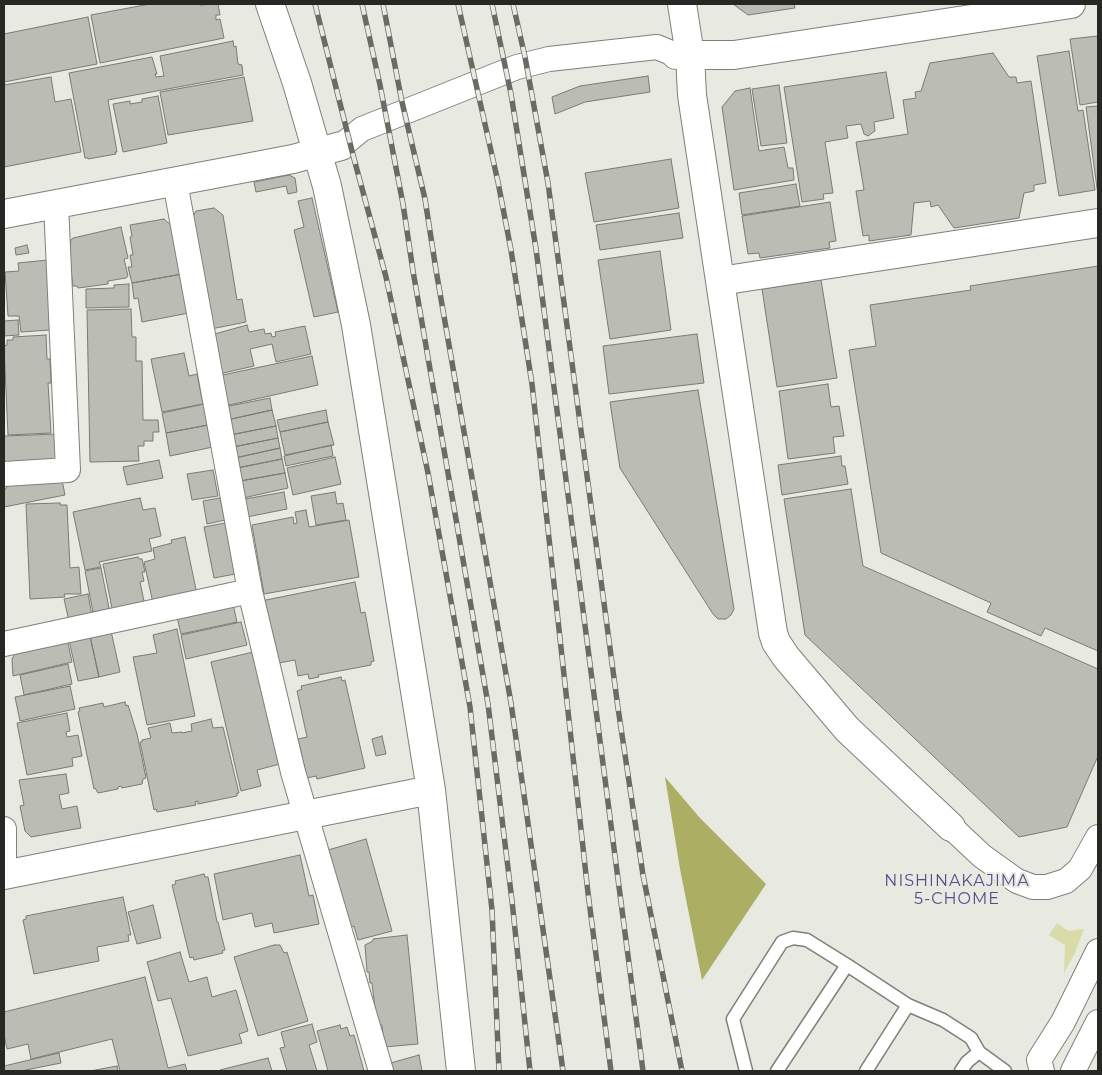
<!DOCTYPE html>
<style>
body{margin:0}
#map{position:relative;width:1102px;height:1075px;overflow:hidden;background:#e8e9e0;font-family:Montserrat,sans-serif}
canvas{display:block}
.frame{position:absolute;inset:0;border:5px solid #272824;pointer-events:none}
</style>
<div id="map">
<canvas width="1102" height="1075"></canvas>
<div class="frame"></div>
</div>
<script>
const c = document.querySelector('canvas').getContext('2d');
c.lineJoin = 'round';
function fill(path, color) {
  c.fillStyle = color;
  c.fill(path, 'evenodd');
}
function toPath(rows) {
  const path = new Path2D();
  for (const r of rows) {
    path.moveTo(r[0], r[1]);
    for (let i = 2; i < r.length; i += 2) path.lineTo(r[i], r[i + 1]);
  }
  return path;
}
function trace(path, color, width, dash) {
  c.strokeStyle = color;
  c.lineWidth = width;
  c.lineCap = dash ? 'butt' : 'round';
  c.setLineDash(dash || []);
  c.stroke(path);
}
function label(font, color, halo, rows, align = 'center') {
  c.font = font + ' Montserrat,sans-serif';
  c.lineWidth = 4;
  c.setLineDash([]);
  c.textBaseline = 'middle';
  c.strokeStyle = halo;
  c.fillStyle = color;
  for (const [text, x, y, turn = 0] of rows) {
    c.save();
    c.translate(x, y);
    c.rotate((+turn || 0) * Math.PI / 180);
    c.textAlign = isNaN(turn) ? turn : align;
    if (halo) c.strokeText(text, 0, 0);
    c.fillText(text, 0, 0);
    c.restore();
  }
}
fill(toPath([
 [1057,923,1068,931,1084,929,1075,953,1064,973,1065,945,1049,935]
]), '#d9dca8');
fill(toPath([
 [665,777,700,818,766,884,702,980,680,869]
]), '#abae63');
const building = toPath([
 [150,4,199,4,200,5,218,4,220,15,216,15,216,20,220,19,224,38,100,63,91,15,150,4],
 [733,4,794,4,795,8,748,15,733,4],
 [88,17,97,64,4,82,4,34,88,17],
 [1098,36,1098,102,1080,105,1070,39,1098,36],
 [233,41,234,47,236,46,238,64,242,65,243,75,108,100,117,152,115,152,116,154,88,159,88,158,85,158,69,73,152,57,157,74,155,74,156,77,164,76,160,56,233,41],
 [1069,51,1078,111,1083,110,1095,190,1059,196,1037,56,1069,51],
 [993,53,1009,77,1016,77,1017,83,1031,81,1046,183,1034,185,1034,191,1024,193,1019,218,954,228,938,205,931,207,930,201,914,203,911,235,869,241,869,235,863,236,856,191,864,190,856,142,908,134,903,100,916,98,915,92,921,91,930,63,993,53],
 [886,72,894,118,874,122,875,131,868,136,864,134,861,124,846,126,848,138,825,142,833,193,823,194,824,199,802,202,784,87,886,72],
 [648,76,650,92,585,102,555,114,552,97,580,86,648,76],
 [51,77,55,102,71,99,81,152,4,167,4,85,51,77],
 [244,77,253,121,168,135,160,92,244,77],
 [779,85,787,143,761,146,752,89,779,85],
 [750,88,759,151,784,147,788,168,793,168,794,180,734,190,722,107,735,91,750,88],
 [158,96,167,143,123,152,113,104,130,101,130,104,142,102,142,99,158,96],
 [1098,106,1098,195,1086,107,1098,106],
 [671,159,679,208,594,222,585,173,671,159],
 [289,175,295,178,297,192,288,194,286,186,256,192,254,182,289,175],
 [796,184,800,206,742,215,739,193,796,184],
 [312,198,338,312,314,317,294,230,304,227,298,201,312,198],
 [830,202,836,241,829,242,830,248,760,258,759,253,748,254,742,216,830,202],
 [214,208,223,215,237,300,242,299,246,322,211,329,190,221,196,211,214,208],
 [679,213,683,238,600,250,596,225,679,213],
 [164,219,173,227,182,274,132,283,128,267,132,267,130,255,133,255,130,237,132,236,130,225,164,219],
 [121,227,128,258,124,259,128,276,126,278,108,281,108,284,78,288,77,286,73,286,69,256,71,240,73,238,121,227],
 [27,245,29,253,16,255,15,248,27,245],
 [660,251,671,330,610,339,598,260,660,251],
 [48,260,52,307,49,307,50,330,21,332,19,316,8,316,5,272,19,271,18,263,48,260],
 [1098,266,1098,651,1045,628,1041,636,987,612,991,603,881,553,849,350,876,346,870,305,971,290,970,286,1098,266],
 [182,274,189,313,142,322,138,298,134,299,132,283,182,274],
 [821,280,837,378,777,387,762,289,821,280],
 [129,284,129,307,86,308,86,289,114,288,114,285,129,284],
 [131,309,132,337,136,337,136,361,142,361,143,420,158,420,159,432,153,432,153,441,144,441,144,446,138,446,139,461,90,462,87,310,131,309],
 [18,320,19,335,4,336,4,321,18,320],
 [247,325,249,332,264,329,265,334,271,333,272,337,276,336,275,332,305,326,311,354,276,362,272,344,250,349,254,366,219,374,211,335,247,325],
 [697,334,704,383,609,394,603,346,697,334],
 [46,335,47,359,50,359,51,383,48,383,51,433,8,435,4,346,7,345,7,340,13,340,13,337,46,335],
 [184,353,189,376,197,374,203,404,162,412,151,359,184,353],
 [312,356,318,385,225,406,218,376,312,356],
 [828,384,831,407,839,406,844,436,833,437,835,453,788,459,779,391,828,384],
 [698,390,734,609,731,615,726,619,718,619,713,614,620,468,610,402,698,390],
 [270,398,272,410,227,420,224,407,270,398],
 [204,404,208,425,166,433,162,413,204,404],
 [272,410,276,426,230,435,227,420,272,410],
 [326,410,328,422,280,432,277,420,326,410],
 [328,422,334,445,285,455,280,432,328,422],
 [208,425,213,447,170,456,166,433,208,425],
 [276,426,278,438,233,447,230,435,276,426],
 [58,434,59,455,50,464,11,466,4,460,4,436,58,434],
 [278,438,280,448,235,458,233,447,278,438],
 [331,445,333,456,286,466,284,456,331,445],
 [280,448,282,459,237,468,235,458,280,448],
 [841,456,842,466,845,466,848,484,782,495,778,465,841,456],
 [335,457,341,484,293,495,287,468,335,457],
 [282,459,285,473,240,481,237,468,282,459],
 [159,460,163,478,127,485,123,467,159,460],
 [213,470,218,496,192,500,187,474,213,470],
 [285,473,288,488,243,498,240,481,285,473],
 [62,480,65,495,4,507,4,491,9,484,62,480],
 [851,489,863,566,1098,669,1098,756,1067,827,1019,837,805,635,784,499,851,489],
 [284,492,287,509,247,517,245,499,284,492],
 [335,492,337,504,343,503,346,520,316,525,311,496,335,492],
 [140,498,143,510,155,508,161,536,149,539,152,551,99,562,101,567,85,570,73,512,140,498],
 [220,498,225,520,207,524,203,501,220,498],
 [60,503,60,505,67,505,70,568,79,567,81,594,64,594,65,597,30,599,26,504,60,503],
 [306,510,309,527,349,520,359,577,264,594,252,525,293,517,294,524,297,523,295,512,306,510],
 [225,523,235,574,214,578,204,527,225,523],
 [185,537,197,594,153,603,144,562,155,559,153,548,172,543,171,540,185,537],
 [138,557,139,559,142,559,145,572,142,572,144,581,140,582,145,606,113,613,103,564,138,557],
 [101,568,109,608,107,609,108,613,97,615,96,611,93,612,85,571,101,568],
 [355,582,361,613,365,612,374,661,371,662,371,665,318,675,319,677,309,679,308,674,298,676,295,660,273,664,261,601,355,582],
 [88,594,92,616,69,621,64,599,88,594],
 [233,604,237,622,181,634,177,617,233,604],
 [241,622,247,645,186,659,181,635,241,622],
 [177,629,195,716,147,725,133,657,157,653,153,635,177,629],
 [111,631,120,672,99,677,90,636,111,631],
 [90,636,99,677,78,681,69,640,90,636],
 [67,639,72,662,13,676,12,659,17,650,67,639],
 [253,652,280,764,257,770,261,786,241,791,211,662,253,652],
 [68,664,72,684,24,695,20,675,68,664],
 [341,677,342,681,345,680,365,768,317,779,316,776,307,778,298,739,307,737,297,691,302,689,301,686,341,677],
 [70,686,75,709,20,721,15,697,70,686],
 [125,702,126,706,128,705,137,734,146,778,143,779,142,784,122,788,121,786,118,787,118,789,98,793,95,788,94,789,78,712,80,711,79,708,103,703,104,707,125,702],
 [67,713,70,731,66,732,67,737,78,735,82,756,72,758,73,766,27,775,17,723,67,713],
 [211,719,213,728,223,727,239,793,237,793,237,796,198,804,198,801,195,802,196,805,157,812,156,809,154,810,140,742,142,742,142,740,151,738,148,728,170,723,172,733,182,732,182,733,192,731,191,724,211,719],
 [382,736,386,754,376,756,372,739,382,736],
 [66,774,69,793,59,795,62,809,77,806,81,828,31,837,25,831,20,806,24,805,19,780,66,774],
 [366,839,392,931,358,940,354,926,347,929,328,850,366,839],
 [300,855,309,896,313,895,319,924,274,933,272,923,255,927,252,913,223,920,214,874,300,855],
 [204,874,205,877,208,877,217,922,218,922,225,950,222,951,223,953,194,960,193,957,190,958,172,885,176,884,175,881,204,874],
 [123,897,131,935,128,935,129,941,97,947,99,961,34,974,23,920,26,919,26,916,123,897],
 [153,905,161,938,137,944,128,912,153,905],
 [407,935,418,1044,384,1047,382,1025,377,1026,372,983,370,983,369,972,367,972,365,945,373,941,373,939,407,935],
 [274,945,280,945,284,953,287,952,308,1021,258,1036,234,957,274,945],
 [180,952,189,982,207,977,212,997,236,990,248,1031,239,1034,242,1043,188,1056,171,998,158,1001,147,962,180,952],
 [145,977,168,1068,185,1064,187,1071,120,1071,112,1039,31,1059,28,1044,7,1049,4,1035,4,1012,145,977],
 [312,1024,317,1042,309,1045,317,1071,287,1071,280,1048,285,1047,281,1032,312,1024],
 [340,1025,341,1029,347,1027,350,1036,354,1035,364,1071,328,1071,317,1031,340,1025],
 [59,1053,61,1063,21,1071,4,1071,4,1066,59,1053],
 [419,1055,422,1071,389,1071,387,1064,419,1055],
 [268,1058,272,1071,221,1071,220,1070,268,1058],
 [117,1066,118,1071,90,1071,117,1066]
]);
fill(building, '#bbbcb3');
trace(building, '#7a7b73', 1);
const service = toPath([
 [746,1071,733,1019,782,942,793,938,807,940,847,965],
 [777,1071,847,965,908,1005],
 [866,1071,908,1005,943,1020,971,1038,979,1052,1005,1071],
 [961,1071,967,1062,979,1052]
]);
const minor = toPath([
 [341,146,362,129,517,67,549,59,657,47,676,55],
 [175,182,250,591,293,772,381,1071],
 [4,474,68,470,56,204],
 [4,644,250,591],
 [951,827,982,856,1017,881,1033,887,1047,887,1066,881,1080,869,1098,837],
 [4,829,4,858],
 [1042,1071,1039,1060,1063,1022,1098,951],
 [1073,1071,1098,1022]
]);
const tertiary = toPath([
 [270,4,297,83,327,186,356,325,431,790,461,1071],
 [682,4,690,55,692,95,773,633,776,642,786,657,847,729,951,827],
 [676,55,734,55,1071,4],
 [4,214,293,159,341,146],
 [720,281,1098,223],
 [4,875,431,790]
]);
trace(service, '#7f8078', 15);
trace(minor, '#7f8078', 26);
trace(tertiary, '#7f8078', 30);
trace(service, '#fff', 12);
trace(minor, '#fff', 24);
trace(tertiary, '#fff', 28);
const rail = toPath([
 [315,4,353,155,386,277,428,473,470,707,492,910,499,1071],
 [362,4,380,85,403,204,413,271,488,704,512,901,530,1071],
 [383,4,402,102,425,199,436,270,511,703,563,1071],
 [458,4,498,182,511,250,532,384,588,893,611,1071],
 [492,4,511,94,536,249,643,1071],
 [513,4,525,57,548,183,618,708,643,875,682,1071]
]);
trace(rail, '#6a6b65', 5.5);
trace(rail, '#e8e9e0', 4, [11]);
c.letterSpacing = '1px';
label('16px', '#574c8a', '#e8e9e0', [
 ["NISHINAKAJIMA",957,881],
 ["5-CHOME",957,899]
]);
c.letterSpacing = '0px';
</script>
